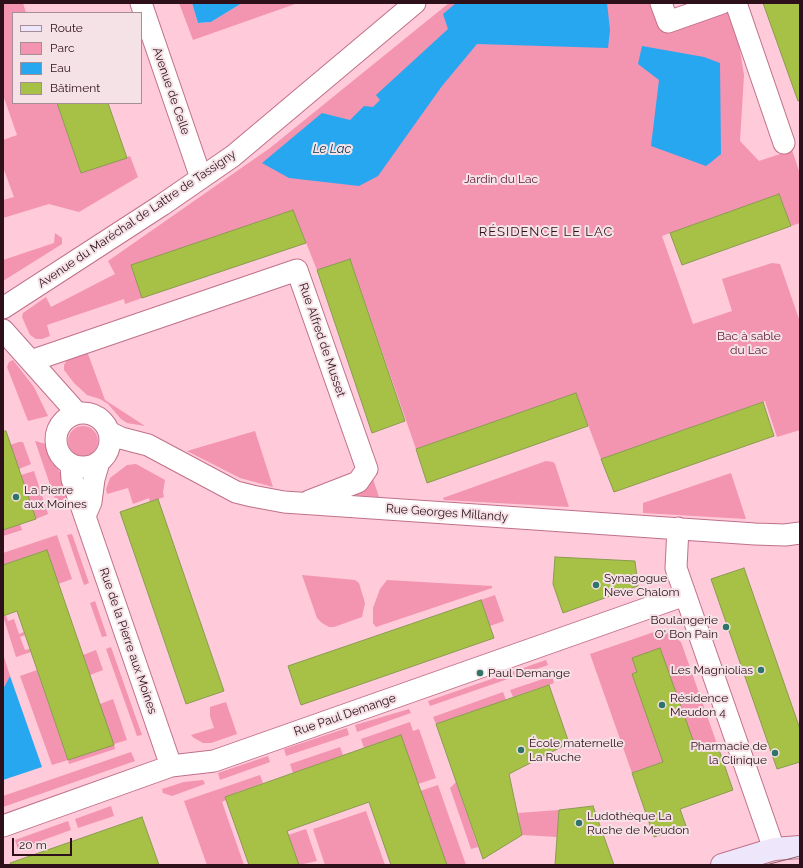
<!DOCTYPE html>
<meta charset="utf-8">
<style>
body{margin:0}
#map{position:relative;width:803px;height:868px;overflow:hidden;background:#ffcad9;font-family:Raleway,sans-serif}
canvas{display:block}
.frame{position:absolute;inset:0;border:4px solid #2e101a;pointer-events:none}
.legend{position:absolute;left:12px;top:12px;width:130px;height:92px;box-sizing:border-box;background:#f5e2e7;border:1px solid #a58e95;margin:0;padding:5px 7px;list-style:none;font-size:12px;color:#2e101a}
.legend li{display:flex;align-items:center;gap:8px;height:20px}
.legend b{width:20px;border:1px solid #a58e95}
.scale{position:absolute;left:12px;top:838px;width:60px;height:18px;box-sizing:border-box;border:2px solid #2e101a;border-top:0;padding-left:5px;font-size:12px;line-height:14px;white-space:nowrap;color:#2e101a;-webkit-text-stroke:3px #f5e2e7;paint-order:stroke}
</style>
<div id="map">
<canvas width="803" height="868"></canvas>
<div class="frame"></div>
<ul class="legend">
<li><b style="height:5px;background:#eee7fb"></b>Route</li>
<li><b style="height:11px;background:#f394b1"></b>Parc</li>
<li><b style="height:11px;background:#26a7f0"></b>Eau</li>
<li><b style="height:11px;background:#a7c147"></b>Bâtiment</li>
</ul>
<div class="scale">20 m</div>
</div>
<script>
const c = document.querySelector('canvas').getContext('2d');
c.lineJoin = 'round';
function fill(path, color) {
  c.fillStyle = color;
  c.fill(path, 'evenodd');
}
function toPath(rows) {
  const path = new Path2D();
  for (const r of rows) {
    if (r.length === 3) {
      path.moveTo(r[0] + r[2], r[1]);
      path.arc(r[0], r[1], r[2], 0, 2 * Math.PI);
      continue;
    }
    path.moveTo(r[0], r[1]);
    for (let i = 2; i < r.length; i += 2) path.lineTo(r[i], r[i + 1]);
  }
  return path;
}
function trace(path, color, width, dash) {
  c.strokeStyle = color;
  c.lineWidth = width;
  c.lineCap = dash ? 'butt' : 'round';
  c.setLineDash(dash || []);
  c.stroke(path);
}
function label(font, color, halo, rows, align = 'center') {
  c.font = font + ' Raleway,sans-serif';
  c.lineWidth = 4;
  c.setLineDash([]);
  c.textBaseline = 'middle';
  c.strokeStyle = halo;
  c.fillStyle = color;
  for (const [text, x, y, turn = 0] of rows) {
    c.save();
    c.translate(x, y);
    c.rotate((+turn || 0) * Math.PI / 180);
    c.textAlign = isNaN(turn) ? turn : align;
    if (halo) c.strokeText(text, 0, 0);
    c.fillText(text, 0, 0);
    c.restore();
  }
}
fill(toPath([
 [3,3,23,3,26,13,13,13,13,103,57,103,81,173,130,156,138,177,79,212,49,204,3,218,3,200,14,197,3,167,3,140,17,135,3,95],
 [179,3,192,3,198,23,211,22,242,3,298,3,193,40],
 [449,3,652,3,661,31,730,7,735,20,744,75,740,141,759,161,792,150,800,174,800,223,791,226,779,194,662,236,693,324,732,311,722,279,772,263,780,264,800,322,800,430,777,437,765,401,601,459,576,393,416,449,350,259,317,270,293,210,132,265,142,298,125,304,124,299,47,325,50,336,42,339,36,339,30,335,22,317,23,313,46,297,51,307,115,274,108,261,270,148],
 [55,233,62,238,62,244,3,281,3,260,54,243],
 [85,353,88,354,105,400,145,426,127,423,121,419,108,404,100,399,87,395,74,383,64,370,64,365,67,360],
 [13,360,34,387,48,416,28,421,7,367,9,362],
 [83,441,15],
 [255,431,273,487,240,478,187,451],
 [35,441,46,444,48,455,61,474,69,498,56,502],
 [19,442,23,442,31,464,19,469,10,445],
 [546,461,553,462,555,464,569,507,444,500,443,498],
 [136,464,165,480,163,492,164,497,150,502,149,498,133,504,128,488,107,494,106,489,110,478,127,465],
 [34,471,48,514,36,519,21,475],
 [731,473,746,519,643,513,643,503],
 [373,479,379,497,348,495,368,484],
 [20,524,22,530,3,536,3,530],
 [72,534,89,583,84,585,67,535],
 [57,535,72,579,58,584,46,550,3,565,3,553],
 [302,575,355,580,359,583,365,603,362,617,334,627,329,627,322,623,317,618],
 [387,580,492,586,492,588,376,627,373,623,373,608,380,589],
 [495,595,504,621,490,626,481,600],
 [95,601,107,636,102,637,90,603],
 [3,616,6,616,8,621,14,619,19,634,24,632,25,635,20,637,25,650,30,649,31,652,16,657],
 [657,631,671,634,681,642,717,744,632,773,590,654],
 [111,647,142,735,137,736,106,649],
 [96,650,103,670,90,675,83,655],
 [3,654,10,676,3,689],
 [546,660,548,665,430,706,428,701],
 [37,670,68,760,100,704,113,699,127,740,114,744,115,749,69,764,68,760,52,765,20,676],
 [552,676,554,683,513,697,510,690],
 [503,692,506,700,436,724,433,717],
 [226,702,237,734,211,743,203,743,194,738,191,735,214,728,210,716,210,707],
 [409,709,411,713,357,732,355,725],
 [410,722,413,731,419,729,436,778,418,784,401,735,364,748,361,739],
 [347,728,349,735,286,756,284,749],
 [340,747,343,755,293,773,290,764],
 [131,752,135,761,3,807,3,796],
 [268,756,270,762,220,780,218,773],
 [260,775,263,783,225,797,226,800,222,802,244,865,207,865,184,801],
 [203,780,205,784,172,796,163,793,162,789,184,782],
 [456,782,478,847,471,849,450,788],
 [438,785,466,865,447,865,420,791],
 [111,806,114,816,78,828,75,819],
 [559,810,557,837,522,835,518,813],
 [366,811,385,865,325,865,313,829],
 [68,821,71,830,18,849,15,840],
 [306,829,317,861,299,865,288,835]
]), '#f394b1');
fill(toPath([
 [192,3,242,3,211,22,198,23],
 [456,3,607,3,610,30,608,48,477,44,442,86,378,176,359,186,289,178,262,163,322,113,350,120,364,106,373,107,380,100,376,95,448,29,443,14],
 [642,46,704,57,720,63,721,154,710,163,706,166,651,146,659,80,638,64],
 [10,676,42,767,3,780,3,689]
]), '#26a7f0');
const building = toPath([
 [763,3,800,3,800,100,798,101,763,3],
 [57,103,108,103,127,158,81,173,57,103],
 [779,194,791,226,682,265,670,233,779,194],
 [293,210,306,243,142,298,131,265,293,210],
 [350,259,405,421,372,433,317,270,350,259],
 [576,393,588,426,427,483,416,449,576,393],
 [763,402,774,436,614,492,601,459,763,402],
 [3,431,6,431,36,519,3,530,3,431],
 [158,499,224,691,186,704,120,512,158,499],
 [47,550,114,745,68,760,17,611,3,616,3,565,47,550],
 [555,557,635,561,638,586,563,613,553,584,555,557],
 [744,568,800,729,800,762,777,769,711,579,744,568],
 [481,600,494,638,301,705,288,666,481,600],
 [660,648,697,751,717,744,733,790,680,809,686,826,654,837,632,773,663,762,632,674,637,672,632,658,660,648],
 [549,685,569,743,509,774,522,835,483,859,436,724,549,685],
 [401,735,447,865,391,865,369,802,287,831,299,865,249,865,225,797,401,735],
 [593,806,614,865,555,865,559,810,593,806],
 [142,817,159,865,11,865,10,863,142,817]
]);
fill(building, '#a7c147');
trace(building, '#899b4f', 1);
const street = toPath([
 [141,3,201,178],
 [661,3,668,22,722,3],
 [736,3,784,143],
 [3,308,162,205,233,156,415,3],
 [3,330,77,413],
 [31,361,297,270,367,469,358,482,309,501],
 [83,440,27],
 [109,432,121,438,148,445,236,492,252,496,284,502,755,534,785,535,800,533],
 [71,466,72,479,171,766],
 [85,516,91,502,94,479,99,462],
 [678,528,676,568,774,849],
 [3,826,171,766,214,761,685,595]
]);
const secondary = toPath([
 [722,865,774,849,800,847]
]);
trace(street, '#c0718a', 23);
trace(secondary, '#c0718a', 24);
trace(street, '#fff', 21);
trace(secondary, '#eee7fb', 22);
trace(toPath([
 [766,865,800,856]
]), '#89616d', 1);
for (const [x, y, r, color] of [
 [16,497,4,"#2f7468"],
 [596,585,4,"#2f7468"],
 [726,627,4,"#2f7468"],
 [761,670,4,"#2f7468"],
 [480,673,4,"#2f7468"],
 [662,705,4,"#2f7468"],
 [521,750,4,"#2f7468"],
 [775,753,4,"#2f7468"],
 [579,823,4,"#2f7468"]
]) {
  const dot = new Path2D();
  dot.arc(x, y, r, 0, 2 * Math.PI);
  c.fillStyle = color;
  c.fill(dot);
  trace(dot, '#f5e2e7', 1.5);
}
label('12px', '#2e101a', '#f5e2e7', [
 ["Avenue de Celle",171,91,71],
 ["Avenue du Maréchal de Lattre de Tassigny",137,219,-34],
 ["Rue Alfred de Musset",322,340,71],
 ["Rue Georges Millandy",447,513,4],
 ["Rue de la Pierre aux Moines",128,641,71],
 ["Rue Paul Demange",345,715,-19]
]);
label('12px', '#5e1533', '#f5e2e7', [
 ["Jardin du Lac",501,179],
 ["Bac à sable",749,336],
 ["du Lac",749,350]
]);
label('12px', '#2e101a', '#f5e2e7', [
 ["La Pierre",24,490],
 ["aux Moines",24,504],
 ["Synagogue",604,578],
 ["Neve Chalom",604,592],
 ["Boulangerie",718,620,"right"],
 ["O' Bon Pain",718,634,"right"],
 ["Les Magniolias",753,670,"right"],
 ["Paul Demange",488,673],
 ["Résidence",670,698],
 ["Meudon 4",670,712],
 ["École maternelle",529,743],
 ["La Ruche",529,757],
 ["Pharmacie de",767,746,"right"],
 ["la Clinique",767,760,"right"],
 ["Ludothèque La",587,816],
 ["Ruche de Meudon",587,830]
], 'left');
label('italic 13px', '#033754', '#f5e2e7', [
 ["Le Lac",332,149]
]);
c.letterSpacing = '1px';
label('13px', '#2e101a', '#f5e2e7', [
 ["RÉSIDENCE LE LAC",546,232]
]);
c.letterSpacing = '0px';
</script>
